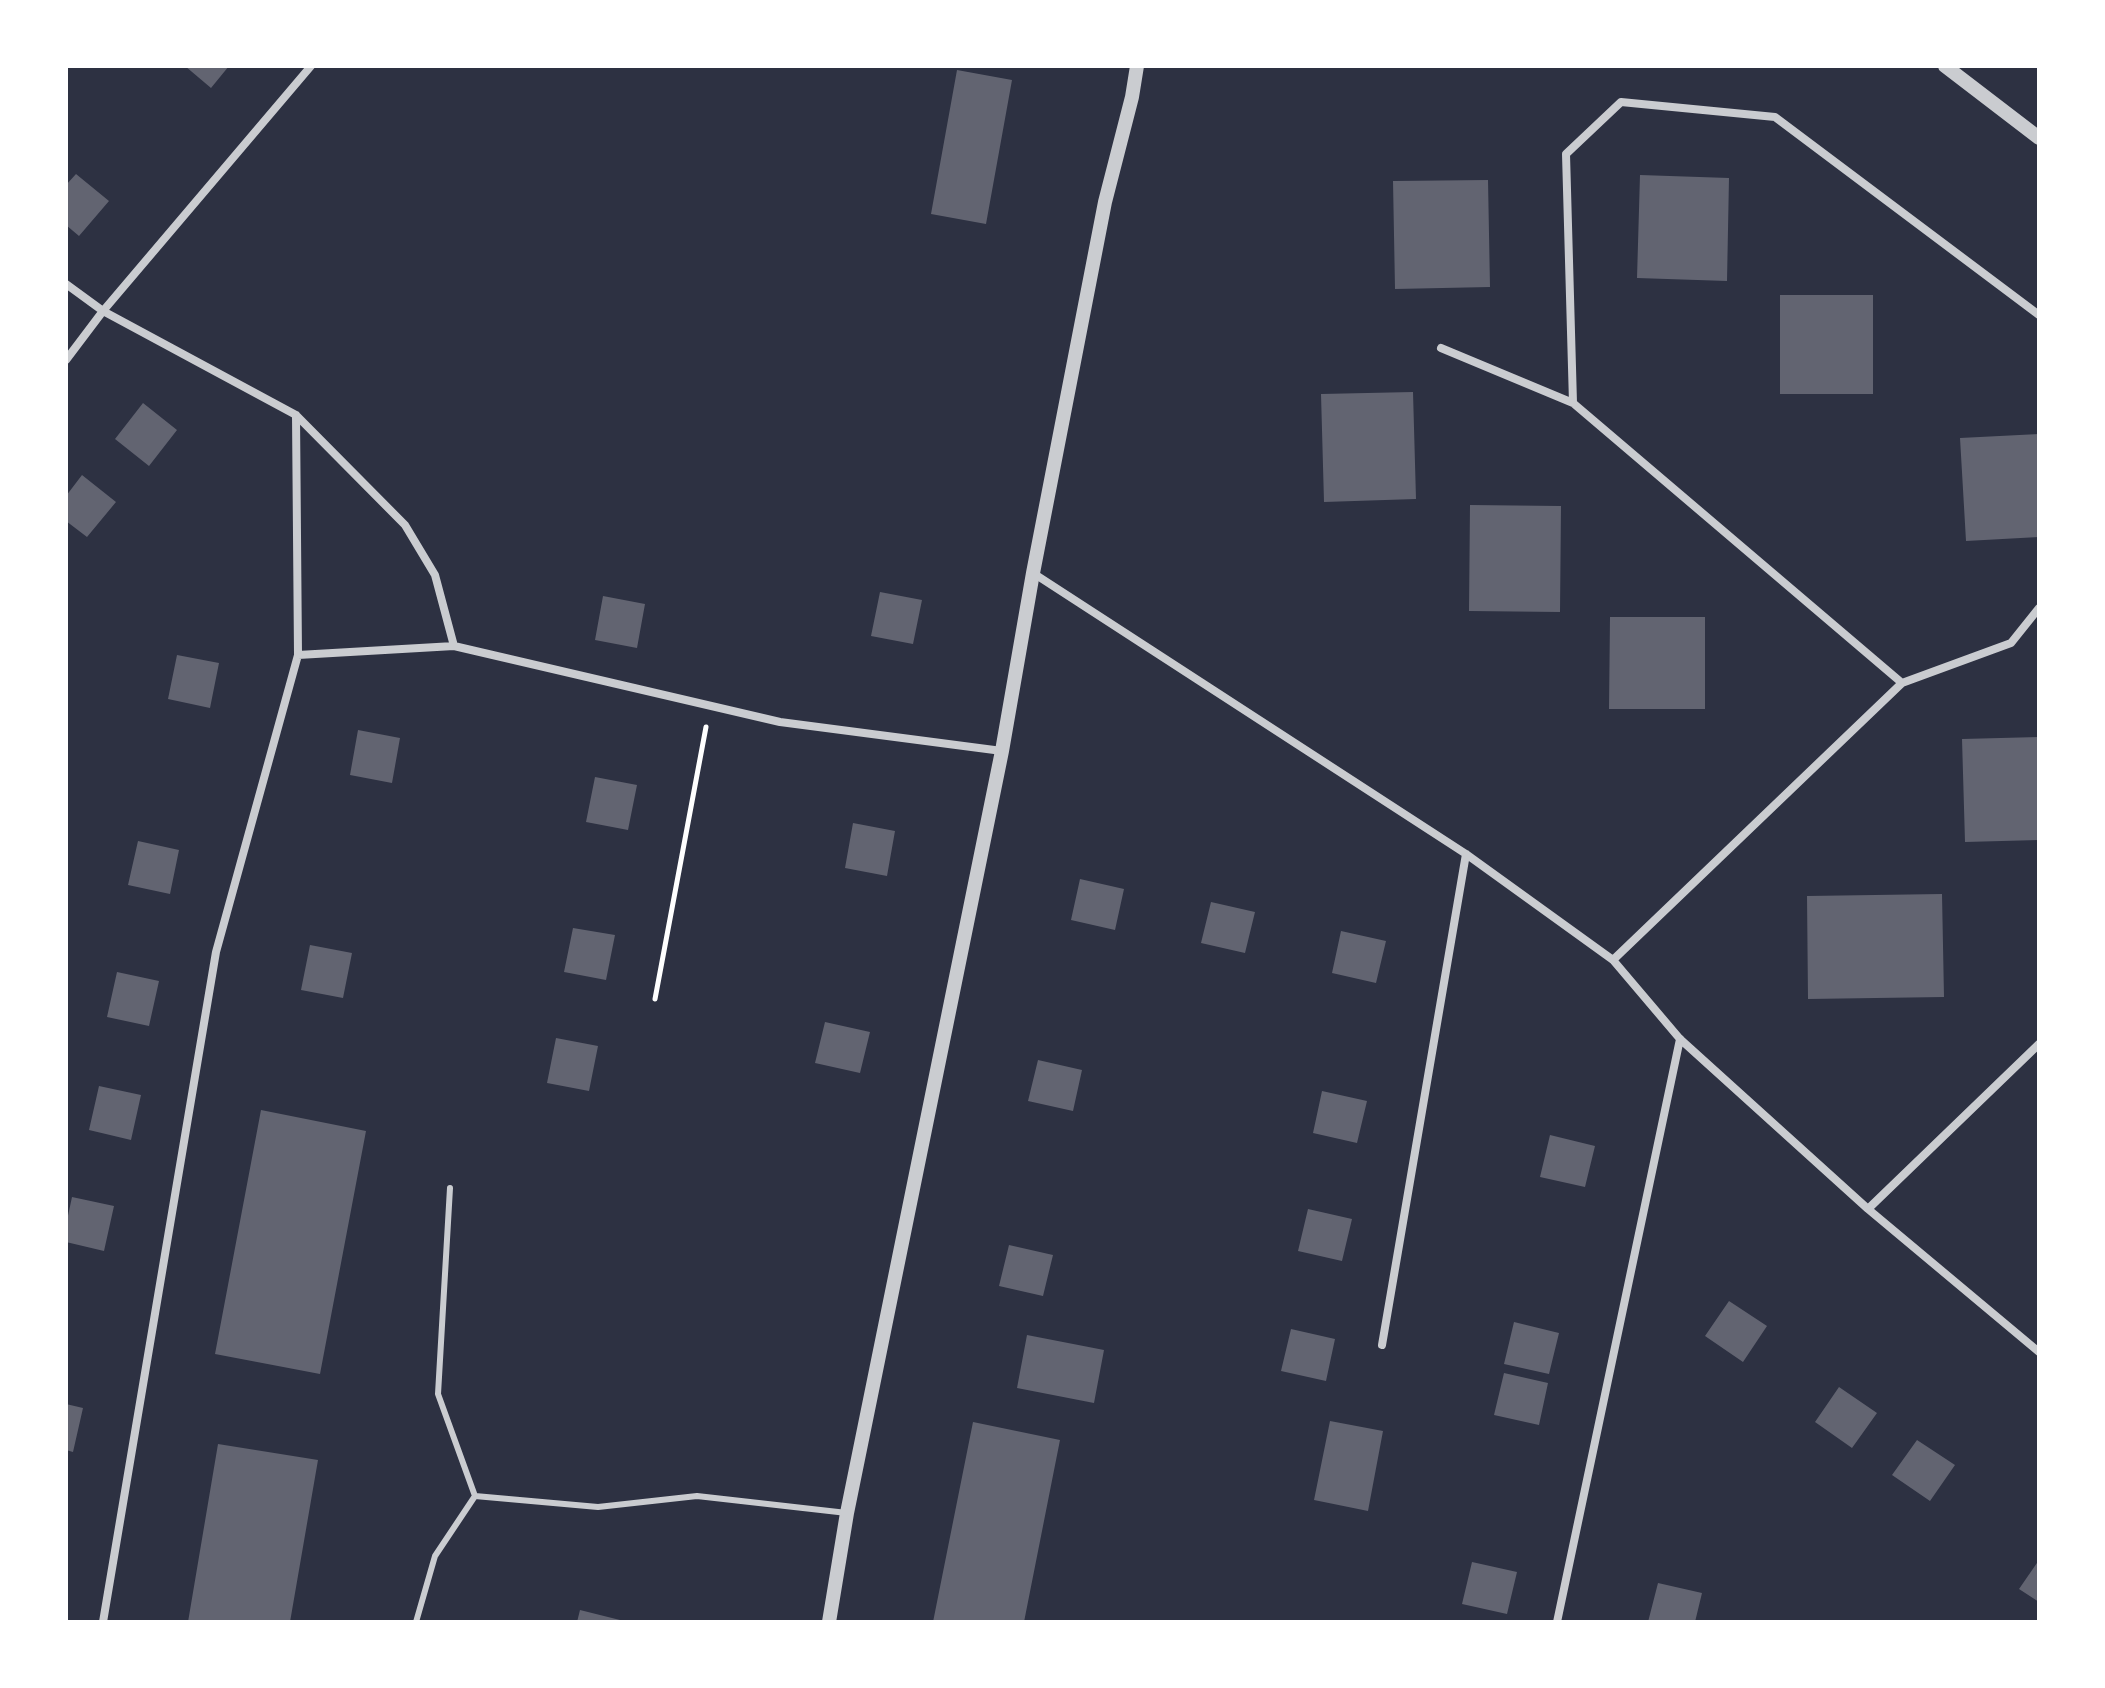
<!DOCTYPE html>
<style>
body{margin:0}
#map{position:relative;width:2105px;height:1688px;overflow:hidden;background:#2d3142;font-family:Ubuntu,sans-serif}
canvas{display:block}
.frame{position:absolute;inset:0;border:68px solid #fff;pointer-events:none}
</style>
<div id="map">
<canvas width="2105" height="1688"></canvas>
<div class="frame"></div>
</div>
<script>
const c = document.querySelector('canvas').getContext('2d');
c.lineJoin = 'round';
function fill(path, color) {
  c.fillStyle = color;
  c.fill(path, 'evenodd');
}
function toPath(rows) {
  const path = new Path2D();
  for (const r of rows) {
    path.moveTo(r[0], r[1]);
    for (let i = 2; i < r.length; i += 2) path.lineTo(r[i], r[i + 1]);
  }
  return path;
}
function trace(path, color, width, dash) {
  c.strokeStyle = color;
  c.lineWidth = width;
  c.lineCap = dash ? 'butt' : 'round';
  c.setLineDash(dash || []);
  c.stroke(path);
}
fill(toPath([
 [185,66,229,66,211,88],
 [957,70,1012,80,986,224,931,214],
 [76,174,109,201,79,236,66,225,66,185],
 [1640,175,1729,178,1727,281,1637,278],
 [1488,180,1490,287,1395,289,1393,181],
 [1780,295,1873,295,1873,394,1780,394],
 [1413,392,1416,499,1324,502,1321,394],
 [143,403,177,430,149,466,115,439],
 [2039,434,2039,537,1966,541,1960,438],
 [82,475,116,502,87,537,66,521,66,496],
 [1470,505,1561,506,1560,612,1469,611],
 [880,592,922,600,913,644,871,636],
 [603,596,645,604,637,648,595,640],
 [1610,617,1705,617,1705,709,1609,709],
 [177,655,219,663,210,708,168,699],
 [358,730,400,738,392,783,350,775],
 [2039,737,2039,840,1965,842,1962,739],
 [595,777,637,785,628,830,586,822],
 [853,823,895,831,887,876,845,868],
 [138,841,179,850,170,894,128,885],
 [1080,879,1124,889,1115,930,1071,920],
 [1942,894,1944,997,1808,999,1807,896],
 [1211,902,1255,912,1245,953,1201,943],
 [573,928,615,935,606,980,564,972],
 [1341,931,1386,941,1376,983,1332,973],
 [310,945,352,953,343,998,301,990],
 [117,972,159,981,149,1026,107,1017],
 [825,1022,870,1032,860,1073,815,1063],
 [556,1038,598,1046,589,1091,547,1083],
 [1038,1060,1082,1070,1073,1111,1028,1101],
 [99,1086,141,1095,131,1140,89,1130],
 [1322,1091,1367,1101,1357,1143,1313,1133],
 [261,1110,366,1131,320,1374,215,1354],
 [1550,1135,1595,1146,1585,1187,1540,1177],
 [72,1197,114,1206,104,1251,66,1242,66,1225],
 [1308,1209,1352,1219,1342,1261,1298,1251],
 [1009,1245,1053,1255,1043,1296,999,1286],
 [1729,1301,1767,1326,1743,1362,1705,1336],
 [1514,1322,1559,1333,1549,1374,1504,1364],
 [1291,1329,1335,1339,1326,1381,1281,1371],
 [1027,1335,1104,1350,1094,1403,1017,1388],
 [1504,1373,1548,1383,1539,1425,1494,1415],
 [1839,1387,1877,1413,1852,1448,1815,1422],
 [66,1404,83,1408,73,1452,66,1450],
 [1330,1421,1383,1431,1368,1511,1314,1500],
 [973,1422,1060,1440,1024,1622,933,1622],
 [1917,1440,1955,1465,1930,1501,1892,1475],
 [218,1444,318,1460,290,1622,188,1622],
 [2039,1560,2039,1602,2019,1589],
 [1472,1562,1517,1572,1507,1614,1462,1604],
 [1658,1583,1702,1593,1695,1622,1648,1622],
 [580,1610,624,1621,624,1622,577,1622]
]), '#626471');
trace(toPath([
 [655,999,706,727]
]), '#fff', 5);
trace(toPath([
 [450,1188,438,1394,475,1496,598,1507,697,1496,847,1513],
 [416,1622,435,1556,475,1496]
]), '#caccd0', 6);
trace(toPath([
 [66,284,103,311,296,415,405,525,435,575,454,646],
 [1441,348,1573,403,1902,683,1613,960],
 [66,360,103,311,311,66],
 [1573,403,1566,154,1621,102,1775,117,2039,315],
 [1033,573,1466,854,1613,960,1680,1039,1868,1209,2039,1352],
 [298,655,454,646,780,722,1002,751],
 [1902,683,2011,643,2039,608],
 [1868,1209,2039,1044],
 [1382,1345,1466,854],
 [103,1622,216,952,298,655,296,415],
 [1557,1622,1680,1039]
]), '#caccd0', 8);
trace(toPath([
 [1945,66,2039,138],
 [829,1622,847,1513,1002,751,1033,573,1105,202,1132,97,1137,66]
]), '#caccd0', 14);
</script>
